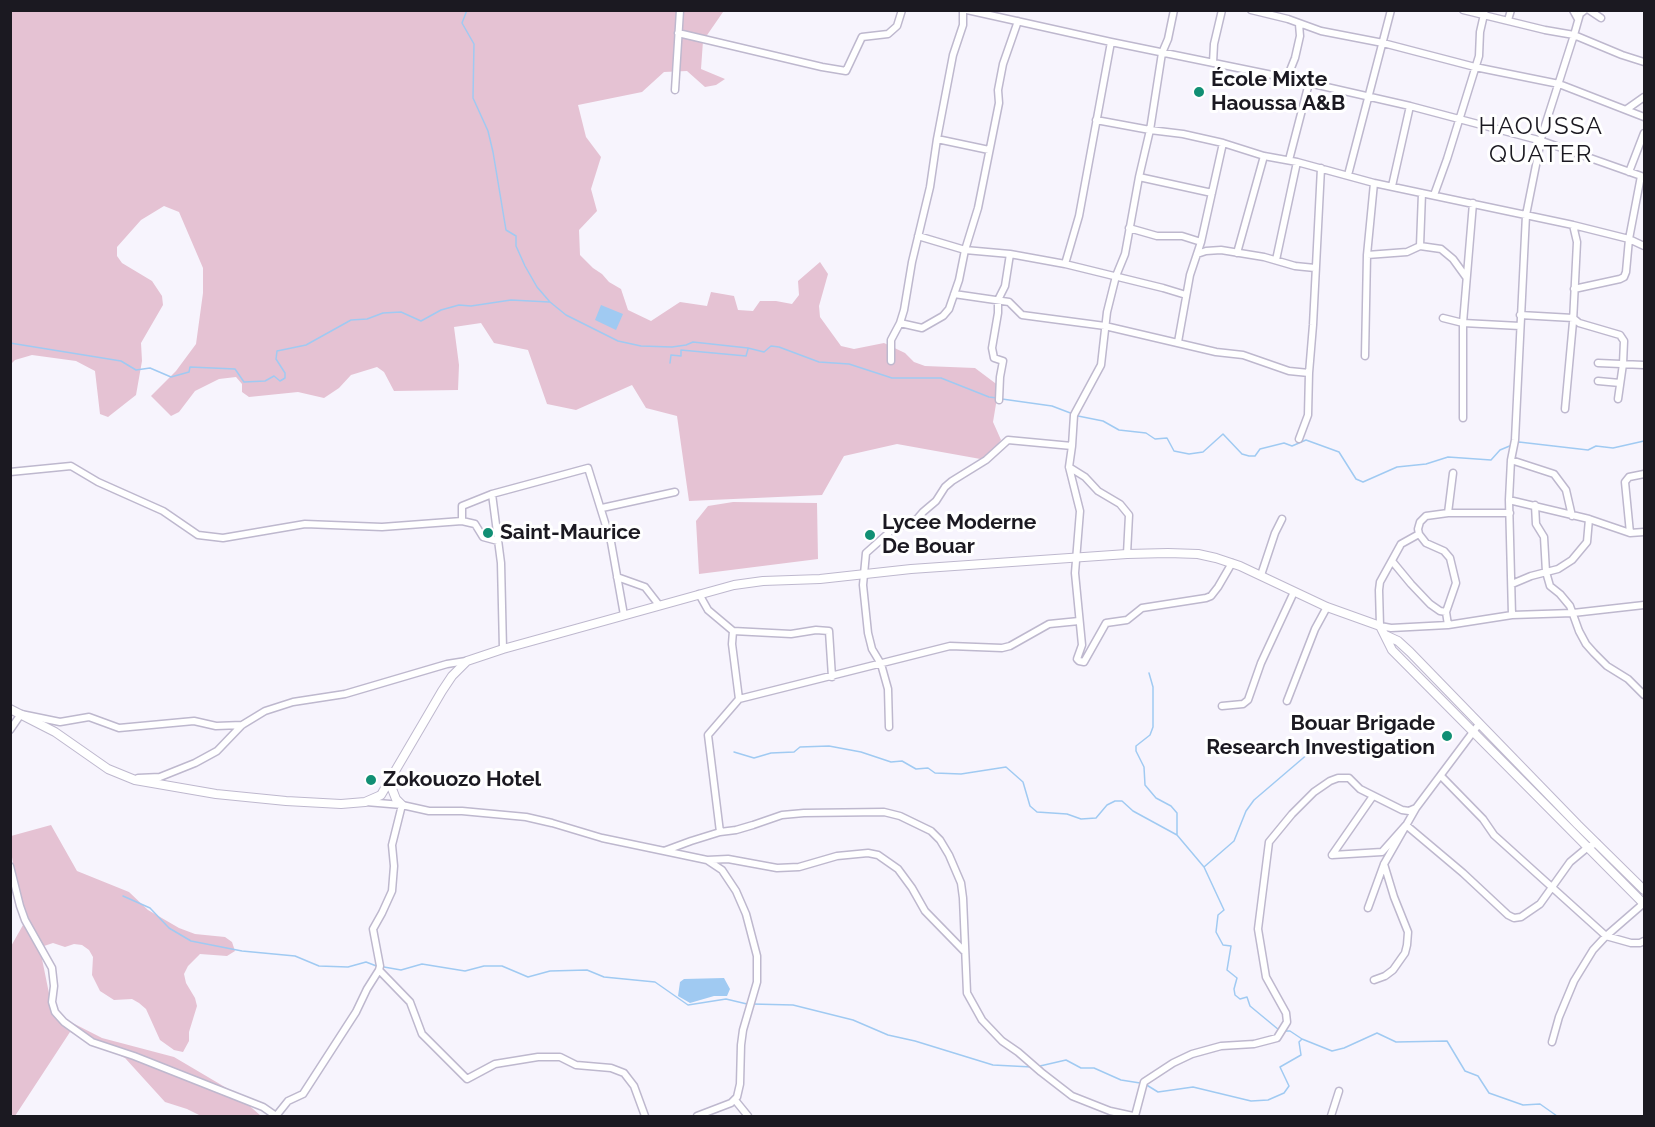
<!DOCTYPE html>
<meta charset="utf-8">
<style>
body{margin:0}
#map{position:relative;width:1655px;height:1127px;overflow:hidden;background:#f7f4fd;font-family:Raleway,sans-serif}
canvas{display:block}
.frame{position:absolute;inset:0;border:12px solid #1b1921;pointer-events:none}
</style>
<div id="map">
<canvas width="1655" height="1127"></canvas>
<div class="frame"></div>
</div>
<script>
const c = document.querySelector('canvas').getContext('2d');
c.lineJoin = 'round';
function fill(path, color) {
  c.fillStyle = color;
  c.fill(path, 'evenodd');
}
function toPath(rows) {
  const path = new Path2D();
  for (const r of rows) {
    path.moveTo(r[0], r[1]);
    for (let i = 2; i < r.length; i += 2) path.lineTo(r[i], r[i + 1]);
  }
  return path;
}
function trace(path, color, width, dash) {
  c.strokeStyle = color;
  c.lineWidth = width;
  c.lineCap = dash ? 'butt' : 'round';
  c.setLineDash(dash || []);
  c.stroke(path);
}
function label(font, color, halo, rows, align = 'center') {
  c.font = font + ' Raleway,sans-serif';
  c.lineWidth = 6;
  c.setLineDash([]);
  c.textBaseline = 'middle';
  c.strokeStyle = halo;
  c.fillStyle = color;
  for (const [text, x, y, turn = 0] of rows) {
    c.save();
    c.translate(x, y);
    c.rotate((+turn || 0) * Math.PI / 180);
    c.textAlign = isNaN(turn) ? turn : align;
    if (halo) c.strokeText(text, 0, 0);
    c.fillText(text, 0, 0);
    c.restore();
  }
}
fill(toPath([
 [11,11,722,11,723,12,703,41,701,69,725,79,716,85,705,87,687,71,664,72,642,92,578,105,586,137,601,157,591,189,597,211,579,230,580,255,593,268,602,274,609,282,621,289,628,310,651,321,680,302,707,306,711,292,734,296,738,310,753,311,760,301,776,301,792,304,799,295,798,281,820,262,828,274,819,306,820,317,841,346,854,349,884,343,905,353,914,362,925,366,975,368,999,386,993,422,1001,440,986,460,897,444,844,456,822,495,689,501,677,416,646,408,632,385,576,410,547,404,528,350,494,343,481,323,454,327,459,365,458,390,394,391,384,372,377,367,351,375,339,388,324,398,298,392,249,397,242,392,242,384,236,377,219,379,195,391,179,412,171,416,151,396,176,371,196,344,203,293,203,268,179,212,164,206,141,220,117,247,117,256,122,263,152,281,162,296,163,305,141,343,142,361,136,395,108,417,100,414,95,371,76,361,32,355,15,360,11,364],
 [733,502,817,503,818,559,699,574,696,521,708,506],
 [51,825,77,871,129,892,148,910,179,928,195,934,225,937,232,942,235,951,227,956,200,954,188,966,184,974,186,983,195,998,197,1006,189,1032,189,1041,183,1052,174,1050,160,1040,146,1009,139,1003,132,999,114,1000,100,991,92,975,93,957,89,950,82,945,74,944,65,947,53,943,44,946,41,954,53,1013,102,1038,174,1057,235,1093,261,1116,201,1116,187,1109,165,1102,125,1058,70,1032,15,1116,11,1116,10,948,23,925,11,851,11,836]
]), '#e5c2d3');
fill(toPath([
 [601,305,623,314,616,330,595,320],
 [724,978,730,989,727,996,714,996,690,1003,678,996,680,982,684,979]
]), '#a0caf2');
trace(toPath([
 [467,10,462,23,474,44,473,98,488,131,493,152,506,230,516,236,516,246,525,266,537,287,550,302,566,315,618,341,641,346,672,347,686,345,693,342,748,348,764,352,771,346,779,347,819,362,849,364,892,378,941,378,989,397,997,398],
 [10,343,121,361,136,370,150,368,171,377,189,372,190,367,235,369,244,382,265,381,274,376,280,381,285,378,285,373,276,359,277,351,306,345,351,320,367,319,383,313,401,312,421,321,441,310,459,305,471,306,511,300,549,302],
 [670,363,671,355,681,356,681,350,746,356,748,349],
 [1002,399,1052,406,1073,414],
 [1078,416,1103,421,1119,430,1146,433,1155,439,1167,438,1174,451,1189,454,1203,452,1223,434,1242,454,1249,456,1255,456,1260,449,1284,443,1292,446,1306,440,1339,452,1356,479,1363,482,1397,467,1426,464,1448,457,1491,460,1500,450,1512,445],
 [1516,444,1519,442,1588,450,1596,446,1613,448,1644,441],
 [1149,673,1153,687,1153,727,1150,735,1136,746,1136,751,1144,767,1145,785,1156,798,1171,806,1177,813,1177,835],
 [734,752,754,758,771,753,794,752,800,747,829,746,861,752,891,762,902,761,916,769,928,768,935,773,961,774,1006,767,1023,782,1030,806,1037,812,1067,814,1081,819,1096,818,1107,805,1115,801,1122,801,1133,811,1177,835,1204,867,1224,910,1218,915,1216,932,1223,945,1231,946,1227,970,1237,978,1234,989,1235,995,1240,999,1247,997,1250,1006,1279,1030],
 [1204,867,1234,841,1246,811,1254,800,1316,747],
 [123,896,150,908,169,928,191,941,242,951,295,956,319,966,348,967,366,962,379,967],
 [384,967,401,970,422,964,465,971,484,966,502,966,528,977,550,971,587,970,604,977,655,982,688,1005,726,999,747,1004],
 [752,1004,793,1005,853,1020,888,1035,915,1041,993,1065,1032,1067],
 [1284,1031,1290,1031,1302,1039,1332,1051,1344,1048,1377,1033,1396,1042,1447,1041,1465,1071,1478,1076,1489,1093,1523,1105,1540,1104,1557,1116],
 [1040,1066,1066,1060,1081,1068,1094,1068,1121,1080,1140,1083],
 [1145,1084,1158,1092,1193,1087,1251,1101,1268,1100,1284,1093,1289,1086,1280,1067,1301,1055,1299,1042,1302,1039]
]), '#a0caf2', 1.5);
const minor = toPath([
 [967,10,1111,42,1287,78,1410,106,1542,141,1644,177],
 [1174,10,1168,39,1162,53,1150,130,1139,177,1125,254,1116,276,1107,312,1101,365,1074,415,1072,446,1069,467,1080,511,1075,573,1082,645,1077,659,1079,661,1084,662,1106,623,1127,620,1142,608,1206,598,1211,596,1218,587,1232,563],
 [1251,10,1288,19,1321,31,1383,43,1475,67,1559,84,1644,117],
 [1463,10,1545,30,1574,35,1542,135,1526,215,1515,440,1511,460,1509,500,1512,615],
 [1573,10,1578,19],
 [1585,10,1580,14,1574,35,1622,55,1644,62],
 [1589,10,1601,18],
 [1508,20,1511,10],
 [678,33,822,67,846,71,862,37,888,34,897,26,902,10],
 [1213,63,1214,44,1222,10],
 [1287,78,1295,58,1300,36,1299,24],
 [675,90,680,10],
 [1627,109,1644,97],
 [1096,120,1150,130,1183,134,1223,143,1264,156,1297,162,1374,183,1573,225,1629,239,1644,246],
 [937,139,989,150],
 [1289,160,1309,83],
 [1629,172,1644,133],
 [1348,175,1391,10],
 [1139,177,1212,193],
 [1392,186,1410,106],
 [1434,195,1447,159,1479,56,1480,32,1485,10],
 [1129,228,1157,236,1182,236,1201,242],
 [918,236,965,250,1010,254,1065,264,1163,288,1186,295],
 [1420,246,1422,193],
 [1237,253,1264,156],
 [1197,254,1206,251,1221,250,1264,257,1295,266,1315,268],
 [1367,255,1407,252,1420,246,1441,249,1453,259,1466,277],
 [1276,260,1297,162],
 [1065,264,1079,216,1111,42],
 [1574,289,1620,279,1624,277,1626,272,1629,239,1641,176],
 [954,294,1009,302,1022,315,1105,326,1216,352,1243,355,1289,371,1309,373],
 [1520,315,1573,318,1579,323,1620,335,1624,341,1623,364,1618,399],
 [1443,318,1463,323,1520,326],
 [900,323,922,328,943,316,949,309,959,280,965,250,978,208,999,103,998,90,1003,64,1018,21],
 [1178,342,1190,275,1201,242,1223,143],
 [1365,356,1367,255,1374,183],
 [891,361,891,340,900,323,904,310,912,262,930,187,937,139,953,55,963,25,963,10],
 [1598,363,1644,365],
 [1598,381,1620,383],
 [999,400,1000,377,1003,361,994,358,992,348,998,313,998,300,1005,286,1010,254],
 [1565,409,1573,322,1577,242,1573,225],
 [1463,418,1463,323,1473,203],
 [1299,439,1308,415,1309,373,1313,325,1321,168],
 [1511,460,1554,474,1566,490,1572,516],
 [1069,467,1085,477,1098,491,1120,504,1129,515,1127,554],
 [10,472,71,466,98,482,163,511,198,535,223,538,305,524,382,527,462,521,462,506,492,494,588,468,611,542,624,615],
 [492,494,501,563,503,649],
 [1509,500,1589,519,1630,533,1644,532],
 [1535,505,1536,524,1544,537,1546,572,1550,586,1560,594,1570,606,1579,631,1586,644,1594,653,1607,666,1628,679,1644,695],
 [602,508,675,492],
 [1448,513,1453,473],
 [462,521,475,524,483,537,498,541],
 [1630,533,1625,482,1629,477,1644,474],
 [1419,534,1401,544,1380,582,1379,590,1380,626,1391,628,1448,625,1512,615,1573,613,1644,605],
 [1392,561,1411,584,1430,604,1440,611,1446,612],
 [1261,575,1275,533,1282,519],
 [617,577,645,587,659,605],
 [1512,584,1531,576,1558,569,1572,560,1587,542,1589,519],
 [699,594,708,610,733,631,791,634,816,630,829,631,832,677],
 [1448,625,1446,612,1456,583,1450,558,1444,551,1426,543,1419,534,1418,529,1420,522,1426,516,1448,513,1510,513],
 [739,699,950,646,1002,648,1010,646,1049,624,1079,621],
 [1287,701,1315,629,1327,607],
 [1222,706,1243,704,1248,700,1261,663,1294,592],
 [889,727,888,689,881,664,872,649,868,633,863,585,866,553,893,529,917,519,923,512,936,501,945,487,952,481,986,460,1008,440,1072,446],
 [10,730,21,714,60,722,89,717,119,728,194,721,216,726,242,725],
 [1441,776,1483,819,1494,835,1606,936,1631,943,1640,943,1644,941],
 [138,778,160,777,195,763,217,751,242,725,265,711,293,702,345,694,447,664,466,661],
 [366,802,402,805,429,811,462,811,526,817,552,823,602,838,707,860,722,870,736,891,746,914,757,956,757,982,743,1030,741,1045,740,1084,737,1097,731,1103,697,1116],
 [720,832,708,735,739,699,732,644,733,631],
 [664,851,691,841,720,832,736,830,753,825,782,815,804,813,884,812,900,816,931,831,940,840,949,855,961,883,963,898,967,993,982,1020,1002,1041,1018,1052,1041,1072,1072,1096,1110,1111,1133,1116],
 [1332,855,1382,852,1406,825,1463,873,1508,915,1514,918,1521,917,1540,904,1570,862,1588,847,1597,843],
 [1332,855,1373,796],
 [707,860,728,859,777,868,799,867,837,856,868,853,878,855,898,869,912,888,925,911,964,951],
 [10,866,20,906,25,920,52,968,54,986,52,1002,55,1012,64,1022,92,1042,134,1056,263,1107,276,1116],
 [1368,908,1384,864,1416,808],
 [379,970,410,1002,422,1034,467,1079,495,1064,538,1057,560,1057,576,1065,611,1068,624,1073,634,1086,645,1116],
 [1374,980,1385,976,1393,970,1405,953,1407,945,1408,932,1394,897,1384,864],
 [1552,1042,1559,1017,1574,981,1593,950,1606,936,1644,903],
 [735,1100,748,1116],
 [276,1116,288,1101,303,1094,356,1012,367,989,379,970,380,966,373,929,382,913,392,891,394,866,392,845,402,805],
 [1135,1116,1144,1082,1173,1063,1192,1054,1221,1046,1254,1044,1277,1038,1287,1022,1286,1013,1266,977,1258,929,1269,842,1292,814,1314,792,1330,781,1338,778,1349,778,1360,789,1402,810,1409,811,1416,808,1479,724],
 [1331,1116,1339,1091]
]);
const major = toPath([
 [1385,635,1398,641,1410,652,1578,825,1644,890],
 [10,709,55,732,108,769,135,780,216,794,286,801,341,804,365,802,381,795,442,691,452,676,467,661,503,649,734,585,763,581,820,579,911,569,1127,554,1168,553,1198,554,1216,558,1240,566,1327,607,1380,626,1392,650,1644,904],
 [389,781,396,799,402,805]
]);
trace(minor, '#beb8ce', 9);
trace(major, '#beb8ce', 10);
trace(minor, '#fff', 6);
trace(major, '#fff', 8);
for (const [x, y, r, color] of [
 [1199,92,6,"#118f74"],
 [488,533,6,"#118f74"],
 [870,535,6,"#118f74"],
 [1447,736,6,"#118f74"],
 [371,780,6,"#118f74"]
]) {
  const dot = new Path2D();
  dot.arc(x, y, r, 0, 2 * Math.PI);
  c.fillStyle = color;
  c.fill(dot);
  trace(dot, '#fff', 2);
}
label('bold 21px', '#1b1921', '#fff', [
 ["École Mixte",1211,80],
 ["Haoussa A&B",1211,104],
 ["Lycee Moderne",882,523],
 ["De Bouar",882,547],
 ["Saint-Maurice",500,533],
 ["Bouar Brigade",1435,724,"right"],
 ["Research Investigation",1435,748,"right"],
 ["Zokouozo Hotel",383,780]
], 'left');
c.letterSpacing = '1.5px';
label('24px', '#1b1921', '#fff', [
 ["HAOUSSA",1541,127],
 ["QUATER",1541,155]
]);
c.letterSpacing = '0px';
</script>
